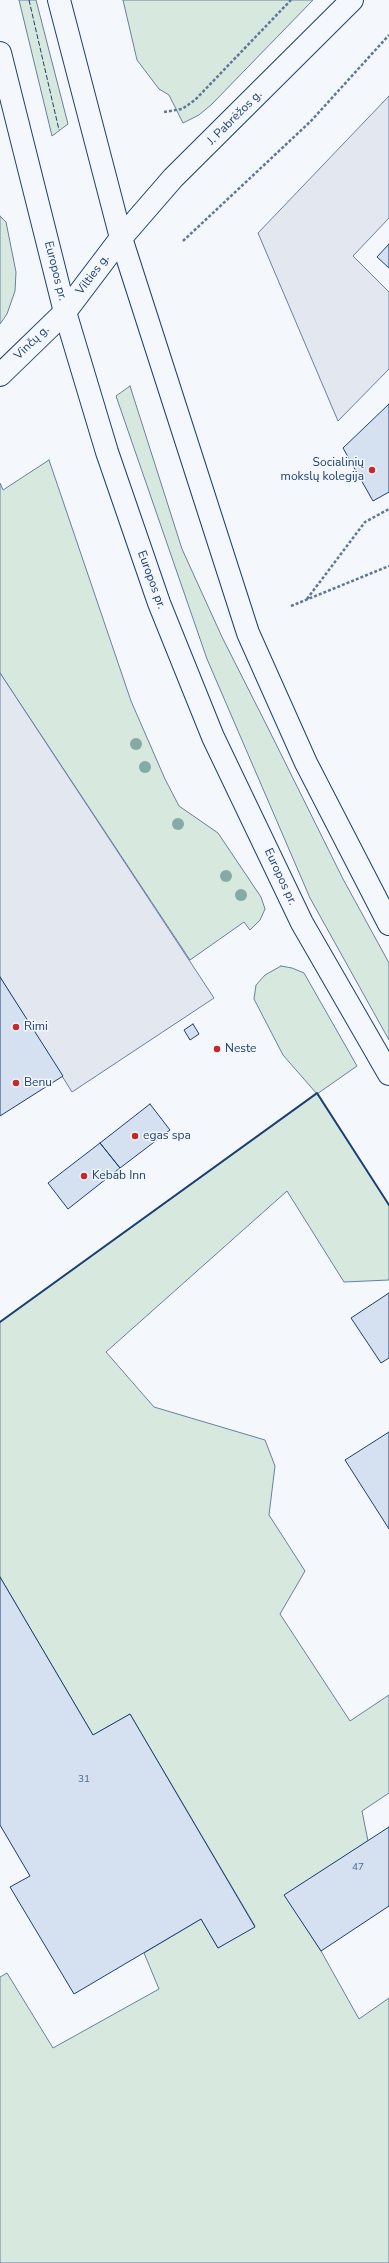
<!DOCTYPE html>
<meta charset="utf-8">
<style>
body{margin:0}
canvas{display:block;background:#f4f7fb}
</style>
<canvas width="389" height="2263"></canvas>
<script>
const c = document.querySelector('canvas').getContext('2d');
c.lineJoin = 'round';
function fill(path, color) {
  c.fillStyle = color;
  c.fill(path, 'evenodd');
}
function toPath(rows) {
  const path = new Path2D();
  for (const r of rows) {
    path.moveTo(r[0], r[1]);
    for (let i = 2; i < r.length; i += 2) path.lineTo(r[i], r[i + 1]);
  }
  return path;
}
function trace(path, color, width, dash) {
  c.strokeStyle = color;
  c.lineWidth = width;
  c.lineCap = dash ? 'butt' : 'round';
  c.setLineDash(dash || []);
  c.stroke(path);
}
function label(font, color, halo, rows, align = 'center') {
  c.font = font + ' "Nunito Sans",sans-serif';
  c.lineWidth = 3;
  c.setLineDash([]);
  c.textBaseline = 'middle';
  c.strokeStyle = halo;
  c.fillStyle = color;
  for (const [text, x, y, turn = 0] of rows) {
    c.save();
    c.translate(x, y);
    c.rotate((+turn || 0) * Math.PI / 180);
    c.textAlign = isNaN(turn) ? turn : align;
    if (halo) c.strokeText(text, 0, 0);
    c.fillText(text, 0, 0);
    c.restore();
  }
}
const green = toPath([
 [19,0,36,0,68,124,52,136,19,0],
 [123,0,313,0,212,104,199,115,183,123,169,95,159,89,137,60,123,0],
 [0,216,6,222,16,272,15,291,7,314,0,324,0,216],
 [130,386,182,549,222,637,268,728,343,879,389,963,389,1040,310,898,207,659,116,396,130,386],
 [49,460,131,701,165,779,179,806,218,833,261,897,265,909,260,920,250,930,244,922,190,960,0,673,0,483,3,490,49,460],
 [281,966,292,968,304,973,357,1066,317,1094,389,1205,389,1280,344,1282,287,1191,106,1352,154,1407,265,1440,275,1466,269,1515,305,1571,280,1614,350,1721,389,1695,389,1793,362,1811,368,1841,285,1895,321,1951,359,2019,389,1998,389,2263,0,2263,0,1977,7,1973,53,2048,159,1989,144,1953,201,1919,218,1948,255,1926,130,1714,93,1735,0,1577,0,1322,317,1094,283,1055,254,999,256,985,265,975,281,966]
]);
fill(green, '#d7e8df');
trace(green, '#687fa3', 1);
const parking = toPath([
 [389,96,389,218,353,256,389,292,389,369,338,421,258,233,389,96],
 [0,673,214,998,72,1092,0,977,0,673]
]);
fill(parking, '#e3e8f0');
trace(parking, '#687fa3', 1);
const building = toPath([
 [389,244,389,268,377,257,389,244],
 [389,404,389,492,373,501,343,448,389,404],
 [0,977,63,1076,0,1116,0,977],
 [193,1024,199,1034,190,1040,184,1030,193,1024],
 [150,1104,170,1130,120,1168,100,1143,150,1104],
 [100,1143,120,1168,68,1209,48,1183,100,1143],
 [389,1293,389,1358,381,1363,351,1318,389,1293],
 [389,1432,389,1529,345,1460,389,1432],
 [0,1577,93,1735,130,1714,255,1927,218,1948,201,1919,74,1994,10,1887,30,1876,0,1825,0,1577],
 [389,1827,389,1906,321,1951,284,1895,389,1827]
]);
fill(building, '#d5e0f0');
trace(building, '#1d3f73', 1);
const minor = toPath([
 [0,375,65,312]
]);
const tertiary = toPath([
 [65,312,121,238,173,178,352,0]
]);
const primary = toPath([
 [59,0,121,238,248,633,306,763,389,924],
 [0,53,65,312,107,452,159,603,213,737,302,923,389,1074]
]);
trace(minor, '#1d3f73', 24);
trace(tertiary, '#1d3f73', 24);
trace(primary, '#1d3f73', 24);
trace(toPath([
 [164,112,182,109,195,100,291,0],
 [183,241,311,121,389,35],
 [307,599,365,522,389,509],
 [291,606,389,566]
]), '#5e769c', 2.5, [3, 2]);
trace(minor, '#f4f7fb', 22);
trace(tertiary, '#f4f7fb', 22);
trace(primary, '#f4f7fb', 22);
trace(toPath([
 [29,0,59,130]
]), '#1d3f73', 1, [5, 2]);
trace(toPath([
 [0,1322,317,1093,389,1205]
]), '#1d3f73', 2);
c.fillStyle = '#86aba6';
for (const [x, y] of [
 [136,744],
 [145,767],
 [178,824],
 [226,876],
 [241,895]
]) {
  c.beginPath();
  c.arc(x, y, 6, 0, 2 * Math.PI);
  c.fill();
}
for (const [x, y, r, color] of [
 [372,470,4,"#c62828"],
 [16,1027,4,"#c62828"],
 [217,1049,4,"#c62828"],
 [16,1083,4,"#c62828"],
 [135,1136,4,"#c62828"],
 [84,1176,4,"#c62828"]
]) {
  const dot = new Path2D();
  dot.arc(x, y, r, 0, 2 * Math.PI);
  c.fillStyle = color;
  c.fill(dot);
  trace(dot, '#f4f7fb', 1.5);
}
label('10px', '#4b6792', null, [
 ["31",84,1780],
 ["47",358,1868]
]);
label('12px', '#1d3f73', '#f4f7fb', [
 ["J. Pabrėžos g.",235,118,-45],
 ["Europos pr.",55,271,76],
 ["Vilties g.",93,275,-53],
 ["Vinčų g.",32,343,-44],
 ["Europos pr.",151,580,70],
 ["Europos pr.",280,877,65]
]);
label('12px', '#1d3f73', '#f4f7fb', [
 ["Socialinių",364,463,"right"],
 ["mokslų kolegija",364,477,"right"],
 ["Rimi",24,1027],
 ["Neste",225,1049],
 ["Benu",24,1083],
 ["egas spa",143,1136],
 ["Kebab Inn",92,1176]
], 'left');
</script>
